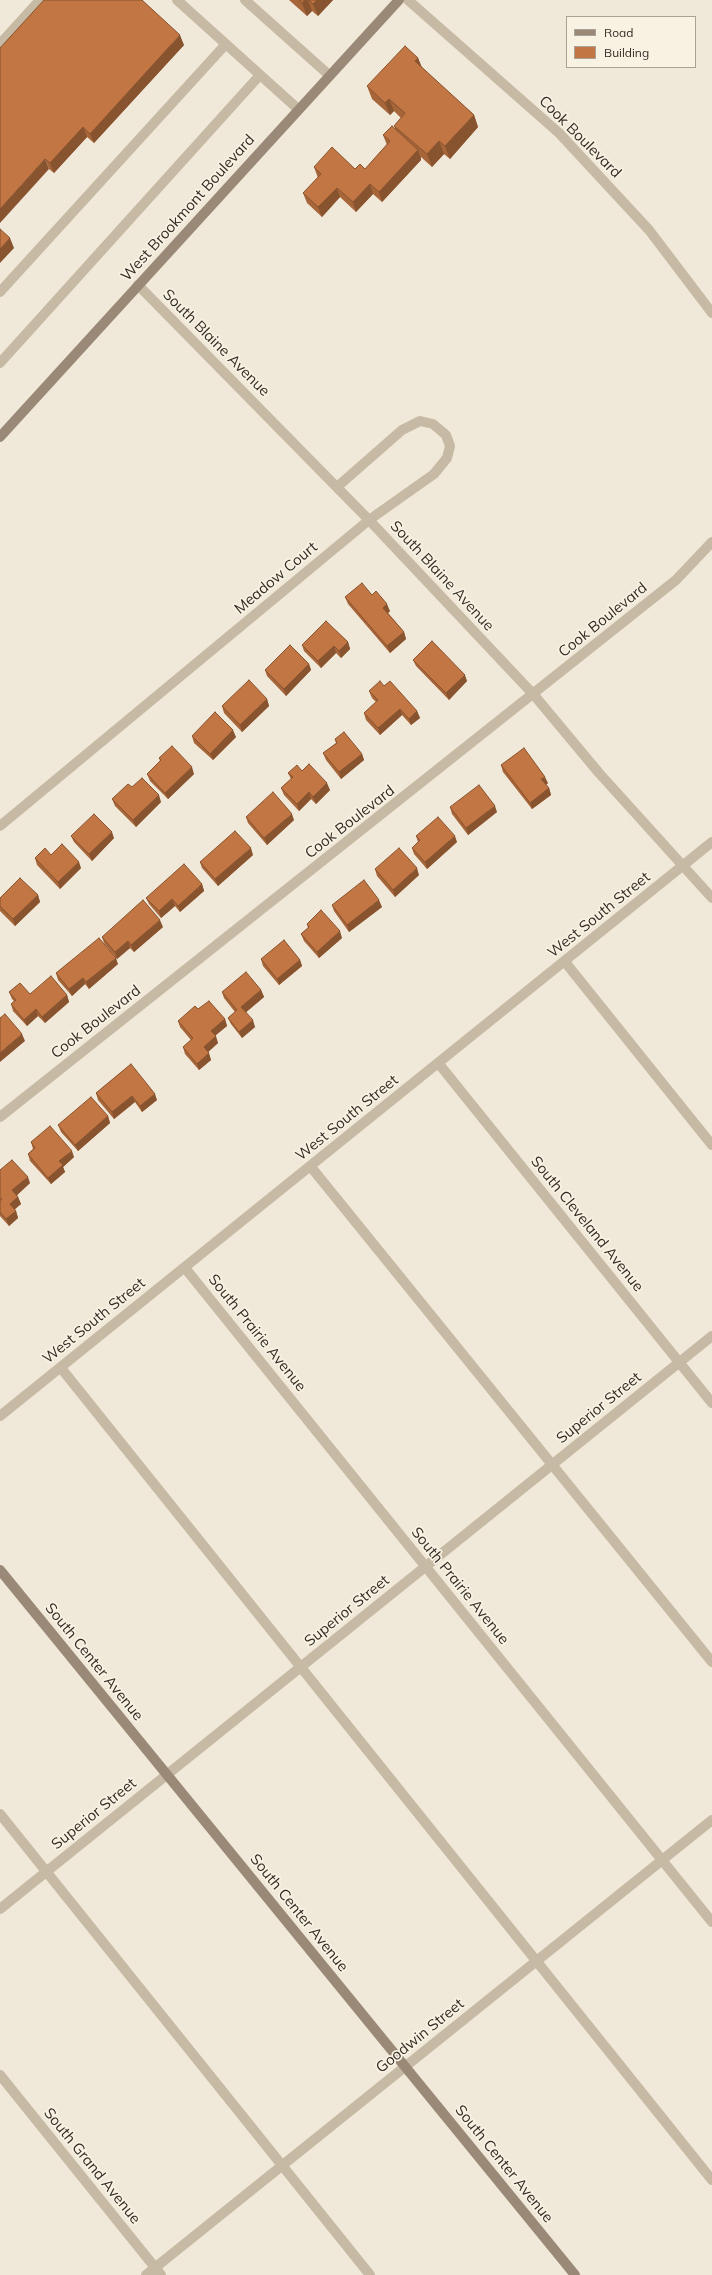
<!DOCTYPE html>
<style>
body{margin:0}
#map{position:relative;width:712px;height:2275px;overflow:hidden;background:#f0e8d8;font-family:Mulish,sans-serif}
canvas{display:block}
.legend{position:absolute;left:566px;top:16px;width:130px;height:52px;box-sizing:border-box;background:#f8f2e3;border:1px solid #a9a397;margin:0;padding:5px 7px;list-style:none;font-size:12px;color:#332c26}
.legend li{display:flex;align-items:center;gap:8px;height:20px}
.legend b{width:20px;border:1px solid #a9a397}
</style>
<div id="map">
<canvas width="712" height="2275"></canvas>
<ul class="legend">
<li><b style="height:5px;background:#9a8976"></b>Road</li>
<li><b style="height:11px;background:#c27643"></b>Building</li>
</ul>
</div>
<script>
const c = document.querySelector('canvas').getContext('2d');
c.lineJoin = 'round';
function toPath(rows) {
  const path = new Path2D();
  for (const r of rows) {
    path.moveTo(r[0], r[1]);
    for (let i = 2; i < r.length; i += 2) path.lineTo(r[i], r[i + 1]);
  }
  return path;
}
function trace(path, color, width, dash) {
  c.strokeStyle = color;
  c.lineWidth = width;
  c.lineCap = dash ? 'butt' : 'round';
  c.setLineDash(dash || []);
  c.stroke(path);
}
function fill(path, color) {
  c.fillStyle = color;
  c.fill(path, 'evenodd');
}
function label(font, color, halo, rows, align = 'center') {
  c.font = font + ' Mulish,sans-serif';
  c.lineWidth = 3.5;
  c.setLineDash([]);
  c.textBaseline = 'middle';
  c.strokeStyle = halo;
  c.fillStyle = color;
  for (const [text, x, y, turn = 0] of rows) {
    c.save();
    c.translate(x, y);
    c.rotate((+turn || 0) * Math.PI / 180);
    c.textAlign = isNaN(turn) ? turn : align;
    if (halo) c.strokeText(text, 0, 0);
    c.fillText(text, 0, 0);
    c.restore();
  }
}
trace(toPath([
 [177,0,298,109],
 [245,0,329,75],
 [0,44,40,0],
 [0,292,226,44],
 [0,363,260,75],
 [565,962,712,1145],
 [311,1167,712,1662],
 [61,1368,712,2180],
 [0,1814,370,2275]
]), '#c7baa4', 10);
trace(toPath([
 [408,0,559,133,649,230,712,313],
 [138,285,369,520,534,695,599,773,712,898],
 [0,826,369,520,434,474,447,458,450,446,446,435,433,424,420,421,402,430,337,487],
 [439,1064,712,1403],
 [0,1117,676,580,712,542],
 [185,1268,712,1922],
 [0,1416,712,842],
 [0,1909,712,1336],
 [0,2075,161,2275],
 [146,2275,712,1820]
]), '#c7baa4', 10);
trace(toPath([
 [0,437,399,0],
 [0,1570,575,2275]
]), '#9a8976', 10);
fill(toPath([
 [289,0,333,0,318,16,312,11,307,16],
 [184,45,94,143,87,137,54,173,49,169,0,48],
 [418,58,422,68,474,115,478,127,450,159,444,154,432,167,421,157,421,160,382,202,373,194,356,212,340,197,322,217,307,203,303,193,318,178,314,167,365,169,387,145,383,135,395,128,394,126,401,118,394,111,390,115,372,99,367,86],
 [372,595,390,611,388,613,404,632,406,639,390,653,348,604,345,597],
 [348,642,350,649,341,658,336,653,321,668,304,651,302,645],
 [413,660,467,681,449,700,416,666],
 [309,664,311,670,286,696,267,676,265,670],
 [384,686,417,711,420,718,411,725,402,715,380,735,366,720,364,713,376,702,372,698,369,691],
 [267,699,269,706,242,732,224,713,222,706],
 [192,736,236,737,213,760,194,743],
 [335,739,362,754,364,760,341,779,326,760,323,753,336,743],
 [159,758,194,774,168,799,150,781,147,774,160,761],
 [501,765,548,783,546,785,549,788,551,795,532,809,503,772],
 [302,771,330,790,316,804,311,799,299,811,284,795,281,788,291,779,288,773],
 [132,787,161,802,136,827,115,806,112,799],
 [450,807,497,812,468,835,452,814],
 [246,817,294,820,267,845,248,823],
 [71,836,114,838,92,861,74,842],
 [416,836,457,842,427,869,414,854,412,848,418,842],
 [51,855,81,868,60,889,37,865,35,858],
 [253,855,218,886,202,868,200,862],
 [375,869,419,875,395,897,377,876],
 [202,884,204,891,180,912,175,906,161,918,149,904,146,898],
 [38,895,40,902,15,926,0,911,0,898],
 [332,905,382,907,349,932,334,911],
 [307,924,342,938,319,958,304,941,301,934,308,928],
 [163,927,134,952,130,948,117,959,104,943,102,937],
 [261,959,300,960,302,966,279,985,263,966],
 [118,964,89,989,85,984,72,996,58,980,56,973],
 [261,990,264,997,246,1012,255,1027,242,1038,231,1024,228,1018,235,1012,224,998,222,992],
 [9,992,30,994,67,995,69,1002,45,1023,38,1016,27,1026,13,1011,11,1004,14,1001,12,999],
 [198,1009,225,1019,227,1026,215,1036,218,1043,208,1052,211,1060,199,1070,185,1054,183,1047,191,1040,180,1027,178,1021],
 [131,1064,157,1100,142,1112,135,1102,114,1119,98,1100,96,1093],
 [108,1116,110,1123,78,1151,61,1132,58,1125],
 [31,1142,74,1157,63,1167,65,1172,51,1184,30,1161,28,1154,33,1149],
 [0,1170,30,1183,17,1195,18,1197,21,1204,14,1209,16,1211,18,1218,9,1226,0,1216]
]), '#a7653a');
fill(toPath([
 [305,0,308,0,312,11,307,16,302,3],
 [317,0,333,0,318,16,313,4],
 [180,35,184,45,94,143,90,134],
 [418,58,423,70,415,61],
 [389,99,394,111,390,115,385,103],
 [474,115,478,127,450,159,445,146],
 [83,127,87,137,54,173,50,163],
 [439,141,444,154,432,167,427,154],
 [418,150,421,160,382,202,379,192],
 [45,159,49,169,0,223,0,209],
 [370,184,373,194,356,212,353,202],
 [337,188,340,197,322,217,318,207],
 [10,238,14,248,0,263,0,249],
 [387,604,390,611,386,615,383,608],
 [404,632,406,639,390,653,387,646],
 [348,642,350,649,341,658,339,651],
 [334,646,336,653,321,668,318,661],
 [309,664,311,670,286,696,284,689],
 [465,675,467,681,449,700,446,693],
 [267,699,269,706,242,732,240,725],
 [400,709,402,715,380,735,378,728],
 [417,711,420,718,411,725,409,719],
 [233,730,236,737,213,760,210,754],
 [362,754,364,760,341,779,339,772],
 [192,767,194,774,168,799,165,793],
 [545,777,548,783,544,786,541,779],
 [327,783,330,790,316,804,313,797],
 [549,788,551,795,532,809,530,803],
 [309,792,311,799,299,811,297,804],
 [159,795,161,802,136,827,133,820],
 [495,806,497,812,468,835,466,828],
 [292,814,294,820,267,845,264,838],
 [112,832,114,838,92,861,89,854],
 [455,836,457,842,427,869,425,862],
 [251,848,253,855,218,886,215,879],
 [79,862,81,868,60,889,58,882],
 [417,868,419,875,395,897,393,890],
 [202,884,204,891,180,912,178,906],
 [38,895,40,902,15,926,13,919],
 [172,899,175,906,161,918,159,911],
 [379,900,382,907,349,932,347,925],
 [160,920,163,927,134,952,131,945],
 [340,931,342,938,319,958,317,952],
 [128,941,130,948,117,959,115,952],
 [116,958,118,964,89,989,86,982],
 [300,960,302,966,279,985,277,979],
 [83,978,85,984,72,996,69,989],
 [261,990,264,997,244,1014,241,1007],
 [67,995,69,1002,45,1023,42,1017],
 [36,1009,38,1016,27,1026,24,1020],
 [225,1019,227,1026,213,1037,211,1031],
 [253,1020,255,1027,242,1038,239,1032],
 [22,1034,25,1041,0,1062,0,1053],
 [216,1036,218,1043,206,1054,204,1047],
 [209,1053,211,1060,199,1070,197,1064],
 [155,1094,157,1100,142,1112,140,1106],
 [132,1096,135,1102,114,1119,112,1112],
 [108,1116,110,1123,78,1151,75,1145],
 [72,1151,74,1157,63,1167,65,1172,51,1184,48,1178,59,1161],
 [28,1177,30,1183,15,1197,12,1190],
 [18,1197,21,1204,13,1211,10,1204],
 [16,1211,18,1218,9,1226,6,1219]
]), '#88532f');
const building = toPath([
 [44,0,142,0,180,35,90,134,83,127,50,163,45,159,0,209,0,48,44,0],
 [299,0,305,0,302,3,299,0],
 [309,0,317,0,313,4,309,0],
 [405,46,418,58,415,61,474,115,445,146,439,141,427,154,394,126,405,113,389,99,385,103,367,86,405,46],
 [392,126,418,150,379,192,370,184,353,202,337,188,318,207,303,193,321,174,314,167,332,147,355,169,360,164,365,169,390,141,383,135,392,126],
 [0,229,10,238,0,249,0,229],
 [362,583,372,595,376,591,387,604,383,608,404,632,387,646,345,597,362,583],
 [326,621,348,642,339,651,334,646,318,661,302,645,326,621],
 [432,641,465,675,446,693,413,660,432,641],
 [290,645,309,664,284,689,265,670,290,645],
 [249,680,267,699,240,725,222,706,249,680],
 [380,681,384,686,390,681,417,711,409,719,400,709,378,728,364,713,378,700,369,691,380,681],
 [215,712,233,730,210,754,192,736,215,712],
 [344,732,362,754,339,772,323,753,337,743,335,739,344,732],
 [172,746,192,767,165,793,147,774,161,760,159,758,172,746],
 [524,748,545,777,541,779,549,788,530,803,501,765,524,748],
 [309,764,327,783,313,797,309,792,297,804,281,788,293,777,288,773,297,765,302,771,309,764],
 [142,778,159,795,133,820,112,799,128,784,132,787,142,778],
 [479,785,495,806,466,828,450,807,479,785],
 [273,792,292,814,264,838,246,817,273,792],
 [94,814,112,832,89,854,71,836,94,814],
 [438,817,455,836,425,862,412,848,420,840,416,836,438,817],
 [235,831,251,848,215,879,200,862,235,831],
 [62,844,79,862,58,882,35,858,45,848,51,855,62,844],
 [399,848,417,868,393,890,375,869,399,848],
 [184,864,202,884,178,906,172,899,159,911,146,898,184,864],
 [20,878,38,895,13,919,0,906,0,898,20,878],
 [364,880,379,900,347,925,332,905,364,880],
 [143,900,160,920,131,945,128,941,115,952,102,937,143,900],
 [321,910,340,931,317,952,301,934,309,927,307,924,321,910],
 [99,938,116,958,86,982,83,978,69,989,56,973,99,938],
 [284,940,300,960,277,979,261,959,284,940],
 [246,972,261,990,241,1007,253,1020,239,1032,228,1018,237,1010,222,992,246,972],
 [51,976,67,995,42,1017,36,1009,24,1020,11,1004,16,1000,9,992,20,983,30,994,51,976],
 [209,1001,225,1019,211,1031,216,1036,204,1047,209,1053,197,1064,183,1047,193,1038,178,1021,195,1006,198,1009,209,1001],
 [5,1014,22,1034,0,1053,0,1018,5,1014],
 [131,1064,155,1094,140,1106,132,1096,112,1112,96,1093,131,1064],
 [91,1097,108,1116,75,1145,58,1125,91,1097],
 [50,1126,72,1151,59,1161,63,1165,48,1178,28,1154,35,1148,31,1142,50,1126],
 [12,1160,28,1177,12,1190,18,1197,10,1204,16,1211,6,1219,0,1212,0,1201,2,1199,0,1198,0,1170,12,1160]
]);
fill(building, '#c27643');
trace(building, '#88532f', 1);
label('15px', '#332c26', '#f8f2e3', [
 ["Cook Boulevard",580,137,45],
 ["West Brookmont Boulevard",188,208,-48],
 ["South Blaine Avenue",216,343,45],
 ["South Blaine Avenue",442,576,47],
 ["Meadow Court",276,578,-40],
 ["Cook Boulevard",603,620,-39],
 ["Cook Boulevard",350,822,-38],
 ["West South Street",599,915,-39],
 ["Cook Boulevard",96,1022,-38],
 ["West South Street",347,1118,-39],
 ["South Cleveland Avenue",587,1224,51],
 ["West South Street",94,1321,-39],
 ["South Prairie Avenue",257,1333,51],
 ["Superior Street",599,1408,-39],
 ["South Prairie Avenue",460,1586,51],
 ["Superior Street",347,1611,-39],
 ["South Center Avenue",94,1662,51],
 ["Superior Street",94,1814,-39],
 ["South Center Avenue",299,1913,51],
 ["Goodwin Street",420,2036,-39],
 ["South Center Avenue",504,2164,51],
 ["South Grand Avenue",92,2166,51]
]);
</script>
